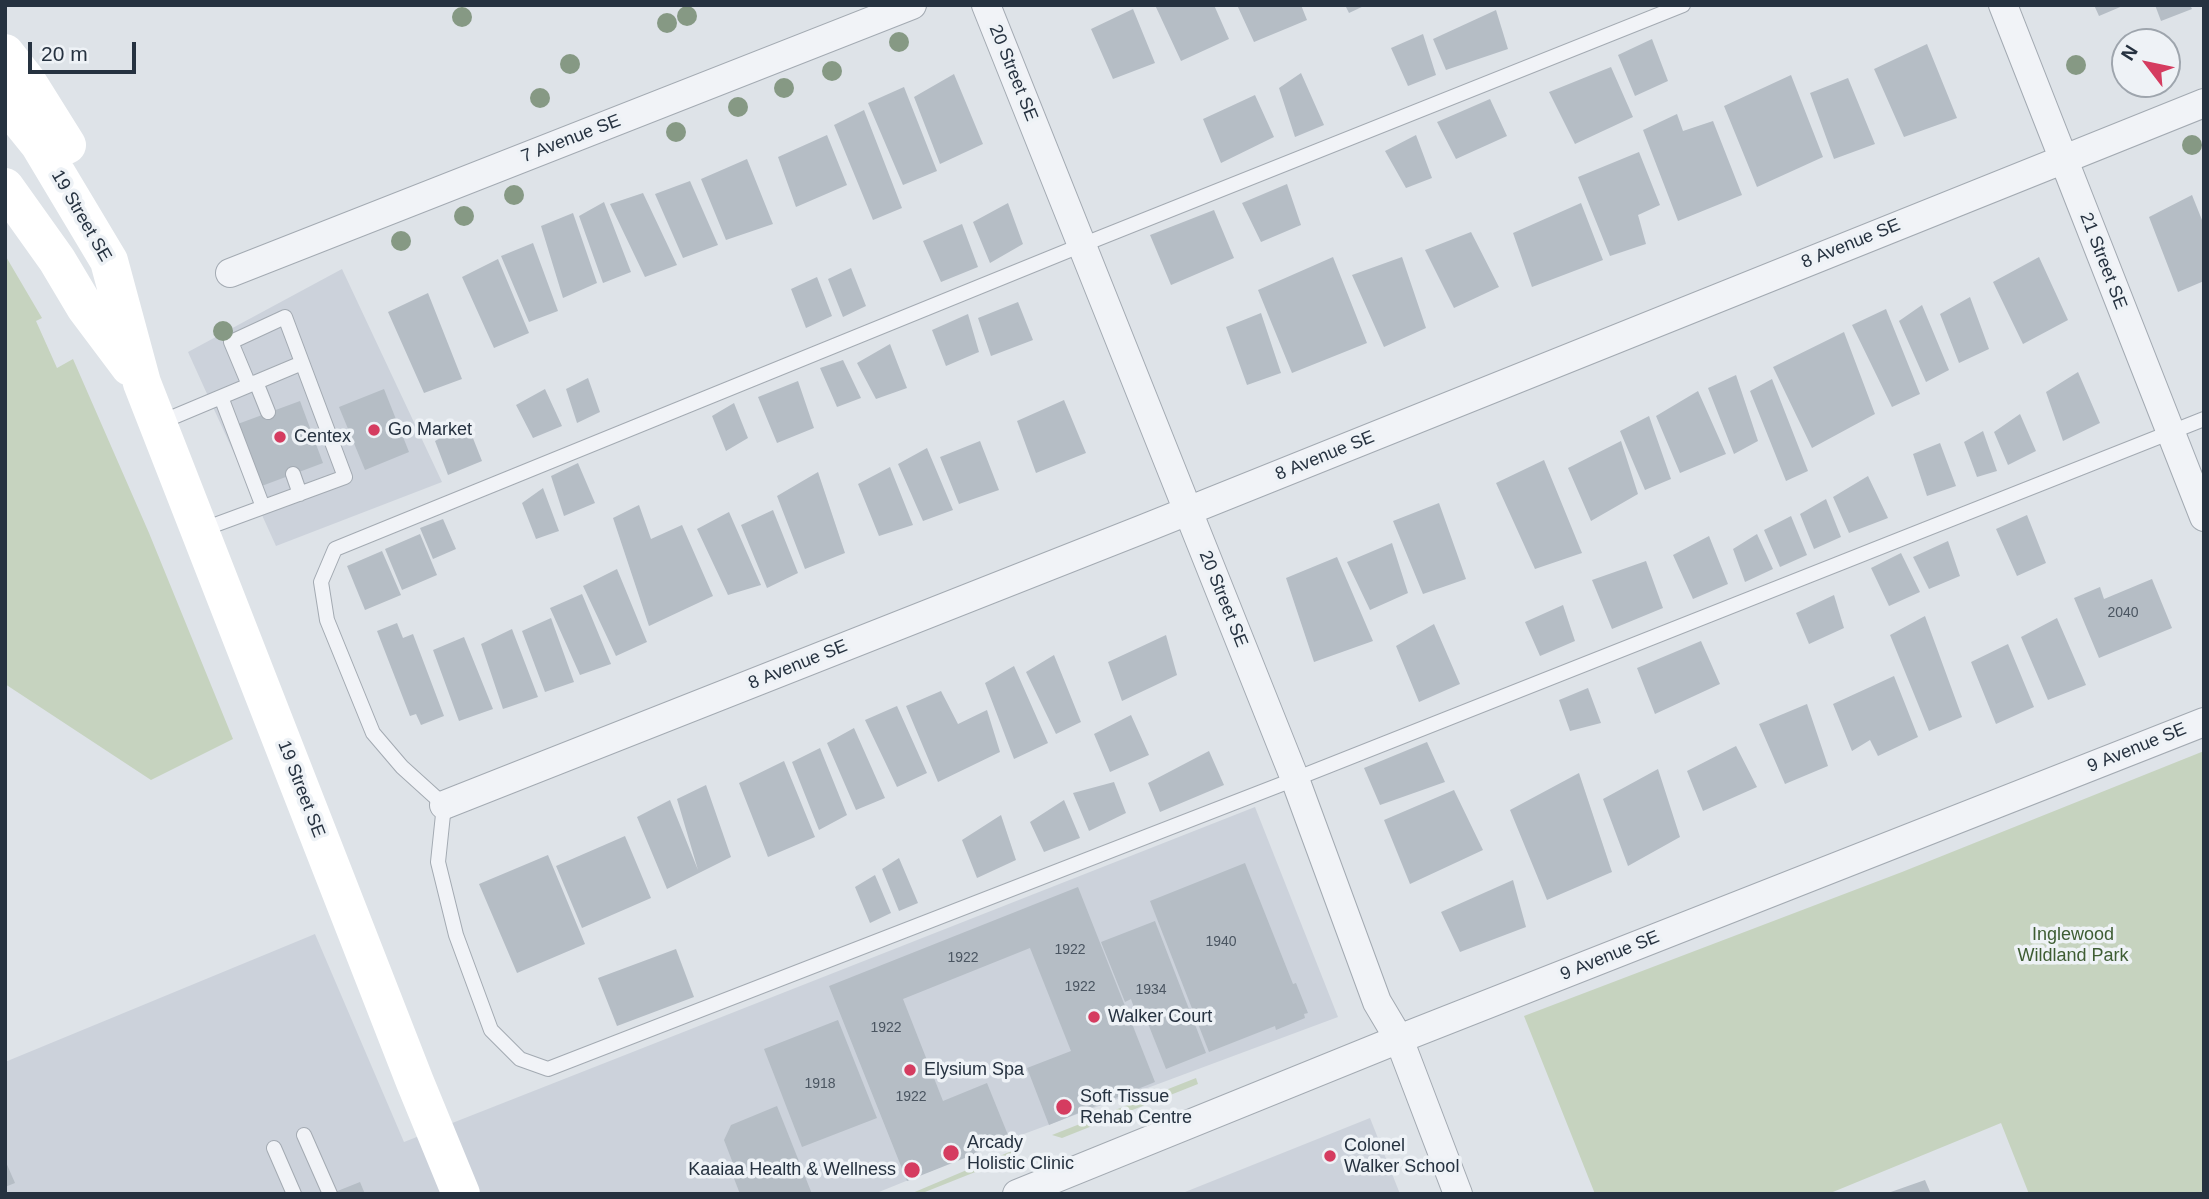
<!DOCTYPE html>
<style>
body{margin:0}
#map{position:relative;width:2209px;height:1199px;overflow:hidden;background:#dee3e8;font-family:Helvetica,sans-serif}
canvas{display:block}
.frame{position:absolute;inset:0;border:7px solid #263240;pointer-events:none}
.north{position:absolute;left:2111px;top:28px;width:70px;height:70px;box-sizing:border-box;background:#eef2f6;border:2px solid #9ea5ad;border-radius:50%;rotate:302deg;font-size:19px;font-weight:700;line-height:28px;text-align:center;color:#263240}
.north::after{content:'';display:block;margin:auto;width:24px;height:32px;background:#d53c60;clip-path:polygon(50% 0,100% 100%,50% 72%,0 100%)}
.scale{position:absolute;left:28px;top:42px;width:108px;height:32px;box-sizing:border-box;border:4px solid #263240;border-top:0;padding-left:9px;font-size:21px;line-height:24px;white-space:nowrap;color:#263240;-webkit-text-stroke:5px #eef2f6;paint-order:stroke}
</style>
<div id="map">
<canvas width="2209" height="1199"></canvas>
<div class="frame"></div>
<div class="north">N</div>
<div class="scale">20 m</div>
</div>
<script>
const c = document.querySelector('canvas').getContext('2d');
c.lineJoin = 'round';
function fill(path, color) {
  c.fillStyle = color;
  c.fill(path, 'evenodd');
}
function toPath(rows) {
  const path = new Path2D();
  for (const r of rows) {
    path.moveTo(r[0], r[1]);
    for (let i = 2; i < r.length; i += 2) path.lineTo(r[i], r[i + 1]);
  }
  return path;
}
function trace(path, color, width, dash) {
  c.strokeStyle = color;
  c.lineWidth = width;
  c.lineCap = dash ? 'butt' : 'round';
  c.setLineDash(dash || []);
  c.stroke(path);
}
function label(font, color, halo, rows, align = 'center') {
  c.font = font + ' Helvetica,sans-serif';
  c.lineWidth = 7;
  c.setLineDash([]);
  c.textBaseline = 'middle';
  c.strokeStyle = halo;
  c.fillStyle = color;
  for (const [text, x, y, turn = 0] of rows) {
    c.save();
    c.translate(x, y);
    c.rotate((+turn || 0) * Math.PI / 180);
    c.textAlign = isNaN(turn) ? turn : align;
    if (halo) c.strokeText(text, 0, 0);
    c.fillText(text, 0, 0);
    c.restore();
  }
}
fill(toPath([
 [342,269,442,482,276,546,188,352],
 [1255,807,1338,1017,1005,1141,874,1194,5,1194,5,1062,315,934,404,1142],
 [1370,1118,1400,1194,1180,1194]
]), '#ccd2db');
fill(toPath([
 [5,255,42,318,36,321,57,368,73,359,149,533,233,739,151,780,5,684],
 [2204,751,2204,1194,2029,1194,2001,1123,1828,1194,1595,1194,1524,1016,1902,872],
 [1196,1078,1198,1084,1062,1138,1052,1135],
 [1014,1150,1013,1157,920,1194,910,1194]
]), '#c6d3bf');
fill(toPath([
 [1155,5,1214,5,1229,39,1181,61],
 [1237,5,1301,5,1307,20,1254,42],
 [1345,5,1366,5,1349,13],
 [2094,5,2125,5,2099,16],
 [2155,5,2190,5,2192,9,2161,21],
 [1133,9,1155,63,1113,79,1091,29],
 [1496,10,1508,49,1446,70,1433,39],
 [1423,34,1436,75,1408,86,1391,48],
 [1652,39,1668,81,1635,96,1618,55],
 [1927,44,1957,118,1904,137,1874,69],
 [1611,67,1633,117,1575,144,1549,92],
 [1301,73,1324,125,1295,137,1279,88],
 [954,74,983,144,940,164,914,97],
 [1791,75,1823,157,1757,187,1724,106],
 [1848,78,1875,144,1834,159,1810,93],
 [904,87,937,171,903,185,868,103],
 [1255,95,1274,137,1221,163,1203,119],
 [1490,99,1507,136,1456,159,1437,122],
 [864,110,902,208,873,220,834,125],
 [1677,114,1683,131,1713,121,1742,195,1678,221,1643,130],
 [827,135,847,185,796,207,778,157],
 [1416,135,1432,178,1406,188,1385,151],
 [1639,152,1660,205,1638,215,1646,244,1610,256,1578,177],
 [747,159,773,224,726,240,701,179],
 [690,181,718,245,683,258,655,194],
 [1287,184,1301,225,1261,242,1242,203],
 [643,193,677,265,645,277,610,204],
 [2192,195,2204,225,2204,281,2178,292,2149,217],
 [604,202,631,272,603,283,579,216],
 [1008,203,1023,244,990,263,973,222],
 [1581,203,1603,260,1532,287,1513,233],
 [1214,210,1234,258,1171,285,1150,235],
 [573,213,597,283,563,298,541,226],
 [962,224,978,267,941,282,923,241],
 [1471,232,1499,287,1454,308,1425,250],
 [533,243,558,311,529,322,501,256],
 [1333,257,1367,343,1292,373,1258,290],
 [1402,257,1426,328,1384,347,1352,275],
 [2039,257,2068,320,2023,344,1993,282],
 [498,259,529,333,494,348,462,277],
 [851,268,866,306,843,317,828,279],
 [817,277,832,316,806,328,791,289],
 [428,293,462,379,424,393,388,312],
 [1970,297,1989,349,1959,363,1940,314],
 [1018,302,1033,340,991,356,978,318],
 [1922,305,1949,370,1926,382,1899,321],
 [1886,309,1920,394,1892,407,1852,325],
 [1261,313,1281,373,1247,385,1226,327],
 [968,314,979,352,946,366,932,330],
 [1844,332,1875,414,1812,448,1773,367],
 [890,344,907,388,876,399,857,363],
 [843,360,861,398,837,407,820,368],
 [2078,372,2100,423,2063,441,2046,392],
 [1736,375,1758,441,1734,454,1708,388],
 [588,378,600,412,577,423,566,389],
 [1772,379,1808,471,1786,481,1750,391],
 [798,381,814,428,777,443,758,397],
 [384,389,409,452,365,470,339,407],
 [545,389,562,426,533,438,516,405],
 [1698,391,1726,454,1680,473,1656,416],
 [1064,400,1086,453,1036,473,1017,421],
 [300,401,323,463,259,487,235,425],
 [734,403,748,438,726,451,712,416],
 [2020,414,2036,451,2008,465,1994,432],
 [1649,416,1671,479,1645,490,1620,431],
 [467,423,482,461,448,475,435,441],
 [1983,431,1997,471,1977,477,1964,442],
 [980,441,999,490,959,504,940,457],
 [1621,441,1638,494,1591,521,1568,468],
 [1940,443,1956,486,1927,496,1913,454],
 [927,448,953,510,923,521,898,464],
 [1544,460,1582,553,1535,569,1496,483],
 [578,463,595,503,564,516,551,476],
 [890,467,913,525,879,536,858,484],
 [818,472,845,553,805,569,777,496],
 [1868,476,1888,518,1849,533,1833,497],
 [543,488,559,531,536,539,522,503],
 [1826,499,1841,537,1814,549,1800,514],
 [1439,503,1466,579,1423,594,1393,521],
 [639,505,651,539,682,525,713,596,649,626,613,518],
 [773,510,798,573,767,588,741,525],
 [729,512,761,585,728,595,697,529],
 [2027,515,2046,563,2017,576,1996,529],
 [1791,516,1807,555,1780,567,1764,530],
 [443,519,456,549,433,559,420,528],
 [420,534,437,575,402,590,385,549],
 [1757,534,1773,569,1745,582,1733,549],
 [1709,536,1728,584,1693,599,1673,555],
 [1948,541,1960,576,1929,589,1913,557],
 [1392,543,1408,593,1370,610,1347,562],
 [382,551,401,595,365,610,347,566],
 [1901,553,1920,592,1889,606,1871,568],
 [1337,557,1373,641,1314,662,1286,578],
 [1646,561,1663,608,1612,629,1592,580],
 [617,569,647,642,616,656,583,586],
 [2152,579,2172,628,2099,658,2074,598,2100,587,2104,599],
 [582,594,611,664,580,675,550,608],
 [1834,595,1844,628,1809,644,1796,613],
 [1563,605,1575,641,1540,656,1525,622],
 [1925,616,1962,717,1929,731,1890,635],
 [551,618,574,682,545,692,522,631],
 [2057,618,2086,685,2048,700,2021,637],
 [397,623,403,638,413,634,444,716,421,725,416,714,410,716,377,631],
 [1434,624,1460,684,1419,702,1396,646],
 [512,629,538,697,503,709,481,644],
 [1166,635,1177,675,1122,701,1108,662],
 [464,637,493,709,459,721,433,650],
 [1701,641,1720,684,1655,714,1637,668],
 [2008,644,2034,707,1996,724,1971,662],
 [1054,655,1081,722,1056,734,1026,672],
 [1014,666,1048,743,1014,759,985,683],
 [1894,676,1918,737,1878,756,1870,740,1852,751,1833,704],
 [1588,688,1601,723,1570,731,1559,700],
 [941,691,958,724,987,710,1000,752,938,782,906,706],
 [1807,704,1828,766,1785,784,1759,724],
 [897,706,927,773,897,787,865,720],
 [1131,715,1149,755,1110,772,1094,734],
 [854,728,885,798,856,810,827,743],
 [1427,742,1445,782,1380,805,1364,768],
 [1736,746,1757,787,1703,811,1687,771],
 [820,748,847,815,819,830,792,762],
 [1209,751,1224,785,1160,812,1148,783],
 [784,761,815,837,768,857,739,783],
 [1658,769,1680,837,1628,866,1603,799],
 [1579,773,1612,872,1547,900,1510,810],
 [1114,782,1126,813,1089,831,1073,793],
 [706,785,731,857,667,889,637,817,670,800,698,870,677,799],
 [1454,790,1483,850,1410,884,1384,820],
 [1064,800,1080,838,1044,852,1030,822],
 [1001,815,1016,860,977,878,962,840],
 [625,836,651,898,582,928,556,866],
 [548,855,585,944,517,973,479,884],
 [899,858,918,903,899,911,882,869],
 [1245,863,1293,984,1296,983,1308,1013,1304,1014,1305,1018,1276,1030,1275,1026,1209,1052,1150,901],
 [875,875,891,913,870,923,855,887],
 [1513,880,1526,927,1460,952,1441,912],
 [1078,887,1155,1082,1049,1125,1027,1068,1071,1051,1030,948,903,999,943,1101,987,1083,1010,1140,907,1181,829,986],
 [1155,921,1206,1053,1166,1069,1145,1016,1138,1019,1131,999,1125,1002,1101,942],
 [676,949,694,997,617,1026,598,978],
 [838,1020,877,1118,802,1147,764,1049],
 [777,1106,812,1194,740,1194,730,1168,734,1166,724,1140,731,1125],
 [5,1160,15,1183,5,1187],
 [1925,1180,1931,1194,1888,1194,1888,1193],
 [360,1182,365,1194,330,1194]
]), '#b5bdc5');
const service = toPath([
 [1683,5,1082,245,335,549,321,582,327,620,373,733,402,767,444,805,438,862,456,935,491,1030,520,1059,548,1069,1295,779,2204,419],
 [256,382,268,412],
 [221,397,263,507],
 [159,423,302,363],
 [293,474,300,494],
 [201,530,345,477,285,317,231,342,249,385],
 [304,1135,330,1194],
 [274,1148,294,1194]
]);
const minor = toPath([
 [986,5,1295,779,1377,1002,1399,1039,1458,1194],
 [2003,5,2204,517],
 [230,273,912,5],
 [444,805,1143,529,2204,103],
 [1017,1194,1399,1039,2204,722]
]);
trace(service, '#a3aab2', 16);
trace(minor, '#a3aab2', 30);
trace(service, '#f1f3f7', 14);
trace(minor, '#f1f3f7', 28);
trace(toPath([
 [5,53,27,81,67,145],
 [5,102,39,144,109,261,142,383,415,1082,461,1194],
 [5,187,57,260,85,307,130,367]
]), '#fff', 38);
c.fillStyle = '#869984';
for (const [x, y] of [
 [687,16],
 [462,17],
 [667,23],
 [899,42],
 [570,64],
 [2076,65],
 [832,71],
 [784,88],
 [540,98],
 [738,107],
 [676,132],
 [2192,145],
 [514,195],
 [464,216],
 [401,241],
 [223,331]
]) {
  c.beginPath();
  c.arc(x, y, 10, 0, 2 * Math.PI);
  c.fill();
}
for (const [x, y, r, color] of [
 [374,430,7,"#d53c60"],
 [280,437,7,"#d53c60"],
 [1094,1017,7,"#d53c60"],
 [910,1070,7,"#d53c60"],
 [1064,1107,9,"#d53c60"],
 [951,1153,9,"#d53c60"],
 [1330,1156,7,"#d53c60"],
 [912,1170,9,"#d53c60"]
]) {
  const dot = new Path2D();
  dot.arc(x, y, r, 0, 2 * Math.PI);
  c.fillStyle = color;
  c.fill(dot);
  trace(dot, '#eef2f6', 2.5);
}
label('14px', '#4a5561', null, [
 ["2040",2123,613],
 ["1940",1221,942],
 ["1922",1070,950],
 ["1922",963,958],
 ["1922",1080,987],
 ["1934",1151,990],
 ["1922",886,1028],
 ["1918",820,1084],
 ["1922",911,1097]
]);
label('18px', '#263240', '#eef2f6', [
 ["20 Street SE",1013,73,68],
 ["7 Avenue SE",571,139,-21],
 ["19 Street SE",81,216,60],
 ["8 Avenue SE",1851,244,-22],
 ["21 Street SE",2103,261,69],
 ["8 Avenue SE",1325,456,-22],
 ["20 Street SE",1223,599,68],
 ["8 Avenue SE",798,665,-22],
 ["9 Avenue SE",2137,748,-22],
 ["19 Street SE",301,789,69],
 ["9 Avenue SE",1610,956,-22]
]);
label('18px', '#263240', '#eef2f6', [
 ["Go Market",388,430],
 ["Centex",294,437],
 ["Walker Court",1108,1017],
 ["Elysium Spa",924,1070],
 ["Soft Tissue",1080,1097],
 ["Rehab Centre",1080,1118],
 ["Arcady",967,1143],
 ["Holistic Clinic",967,1164],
 ["Colonel",1344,1146],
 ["Walker School",1344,1167],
 ["Kaaiaa Health & Wellness",896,1170,"right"]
], 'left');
label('18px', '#3e5d33', '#eef2f6', [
 ["Inglewood",2073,935],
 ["Wildland Park",2073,956]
]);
</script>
